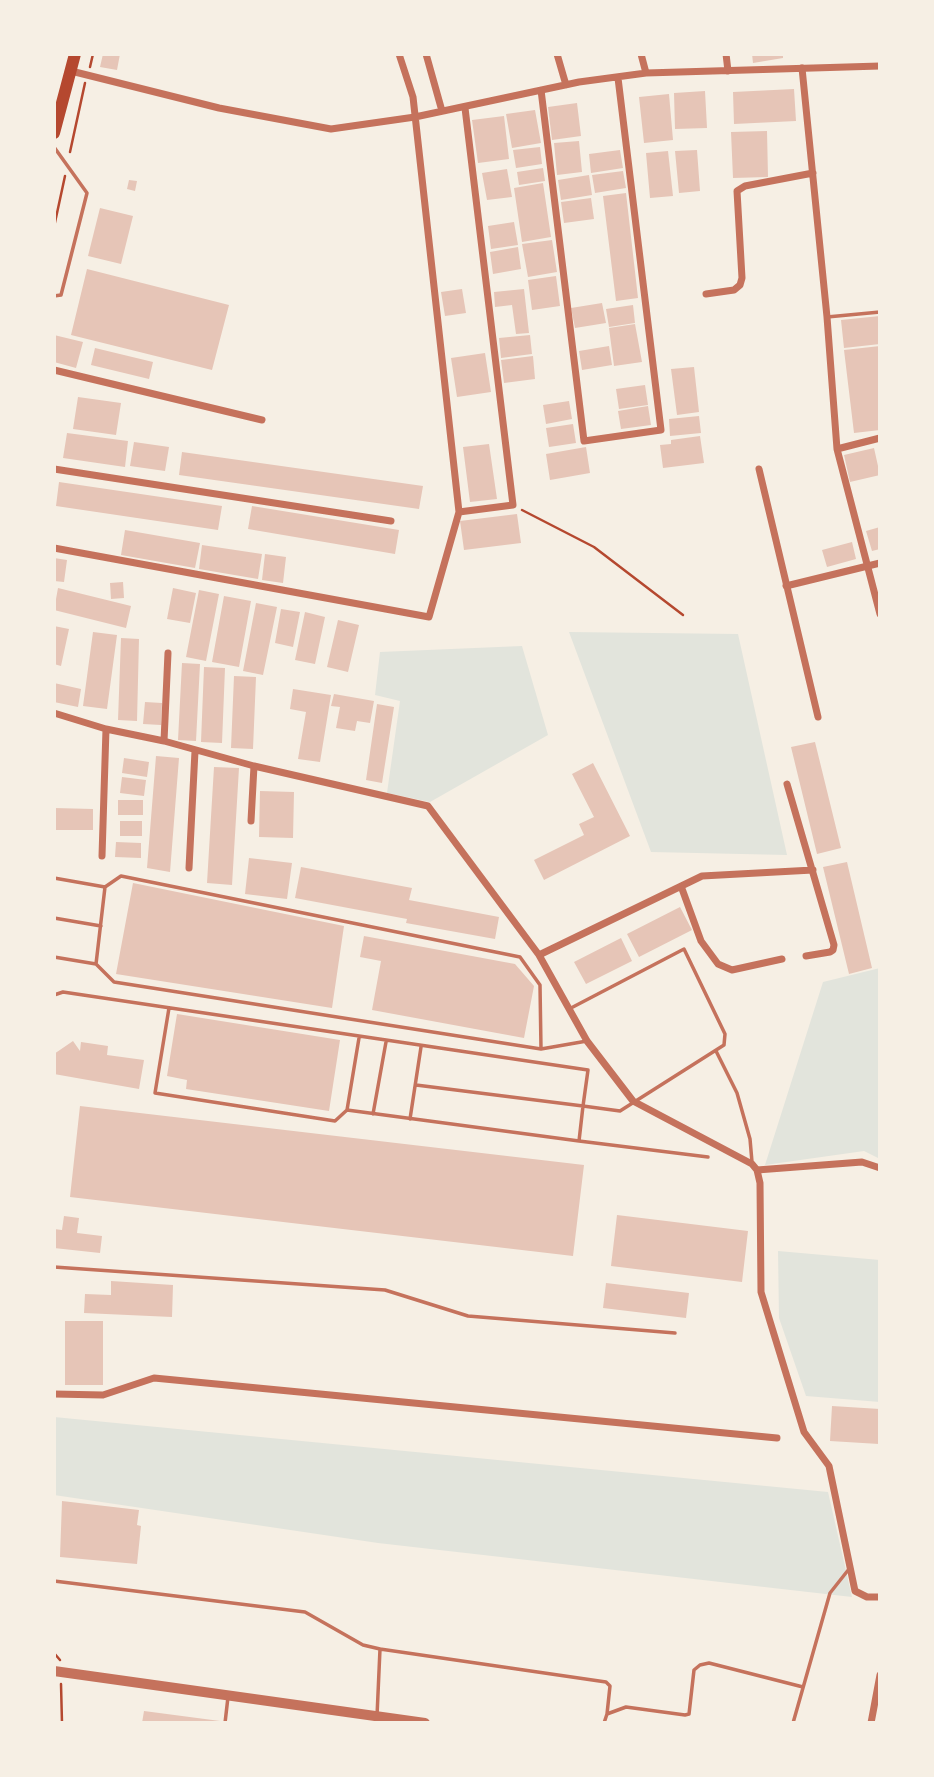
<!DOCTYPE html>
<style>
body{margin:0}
#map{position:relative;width:934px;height:1777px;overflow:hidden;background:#f6efe4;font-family:"Open Sans",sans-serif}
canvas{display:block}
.frame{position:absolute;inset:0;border:56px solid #f6efe4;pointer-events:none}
</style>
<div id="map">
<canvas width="934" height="1777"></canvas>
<div class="frame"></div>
</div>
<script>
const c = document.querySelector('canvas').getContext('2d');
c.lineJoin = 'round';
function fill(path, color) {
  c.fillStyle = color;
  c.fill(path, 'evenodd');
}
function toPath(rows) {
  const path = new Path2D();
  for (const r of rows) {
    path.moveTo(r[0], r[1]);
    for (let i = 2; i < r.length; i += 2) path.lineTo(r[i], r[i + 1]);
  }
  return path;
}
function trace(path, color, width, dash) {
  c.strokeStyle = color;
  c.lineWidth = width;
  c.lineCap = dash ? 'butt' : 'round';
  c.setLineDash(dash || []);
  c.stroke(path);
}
fill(toPath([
 [569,632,738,634,787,855,651,852],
 [522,646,548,735,430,802,387,793,400,701,375,695,380,652],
 [880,968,880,1159,864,1151,765,1165,823,982],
 [778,1251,880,1260,880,1402,806,1396,779,1318],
 [54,1417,828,1492,852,1597,378,1543,54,1495]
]), '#e2e4dc');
fill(toPath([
 [103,54,120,54,117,70,100,67],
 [752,54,783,54,783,58,753,63],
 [794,89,796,121,734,124,733,92],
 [705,91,707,128,675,129,674,93],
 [669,94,673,140,644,143,639,97],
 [577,103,581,136,552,140,548,107],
 [535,110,541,143,512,148,506,114],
 [504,116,509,159,478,163,472,120],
 [767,131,768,177,733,178,731,132],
 [579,141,582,172,557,175,554,143],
 [540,147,542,164,516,168,513,150],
 [620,150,623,168,591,173,589,154],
 [697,150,700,191,679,193,675,151],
 [668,151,673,196,650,198,646,153],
 [543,168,545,181,519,185,517,172],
 [507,169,512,197,487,200,482,173],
 [623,171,626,188,595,193,592,175],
 [589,175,592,195,561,200,558,180],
 [129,180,137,181,135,191,127,189],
 [543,183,551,237,522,242,514,188],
 [626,193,638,298,616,301,603,196],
 [591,198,594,219,564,223,561,202],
 [100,208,133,216,121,264,88,256],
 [514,222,518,245,491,249,488,226],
 [552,240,557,272,528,277,522,244],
 [518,247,521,269,493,274,490,252],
 [87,269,229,305,212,370,71,335],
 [556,276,560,306,532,310,528,280],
 [462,289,466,313,445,316,441,292],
 [524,289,529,333,516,334,512,305,495,307,494,292],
 [602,303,606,323,575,328,571,308],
 [633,305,635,323,609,327,606,309],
 [880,316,880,344,844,348,841,320],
 [635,324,642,362,614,366,609,328],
 [54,335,83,342,76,368,54,362],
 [530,335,532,354,501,358,499,338],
 [609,346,612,365,582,370,579,351],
 [880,346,880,430,854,433,844,350],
 [95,348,153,362,149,379,91,365],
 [485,353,491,392,457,397,451,358],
 [533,356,535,379,504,383,501,360],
 [694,367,699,412,677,415,671,369],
 [645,385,648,405,619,409,616,389],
 [78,397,121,403,116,435,73,429],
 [569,401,572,419,546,424,543,405],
 [648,406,651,425,621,429,618,411],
 [699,416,701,433,670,436,669,419],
 [573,424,576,443,549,447,546,428],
 [67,433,128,441,125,467,63,458],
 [700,436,704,463,663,468,660,445,671,444,671,440],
 [134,442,169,447,165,471,130,466],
 [489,444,497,499,470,502,463,447],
 [586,447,590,473,550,480,546,454],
 [874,448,880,475,850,482,844,455],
 [182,452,423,486,419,509,179,475],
 [59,482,222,506,218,530,56,506],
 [252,506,399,530,395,554,248,529],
 [517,514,521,543,464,550,460,521],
 [880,527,880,549,872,551,866,531],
 [125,530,200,543,195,568,121,555],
 [852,542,856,559,827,567,822,550],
 [202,545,262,554,258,579,199,569],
 [265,554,286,557,283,583,262,580],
 [54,558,67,560,64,582,54,581],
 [123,582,124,598,111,599,110,583],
 [58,588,131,606,126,628,54,610],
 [173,588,196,593,190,623,167,619],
 [199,590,219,594,206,661,186,657],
 [224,596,251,601,239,667,212,662],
 [256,603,277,607,263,675,243,671],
 [281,609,300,612,293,647,275,643],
 [305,612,325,617,315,664,295,660],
 [338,620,359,625,348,672,327,667],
 [54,626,69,629,61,666,54,664],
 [93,632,117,635,107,709,83,706],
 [121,638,139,639,137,721,118,720],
 [182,663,200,664,196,741,178,740],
 [204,667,225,668,222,743,201,742],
 [234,676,256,677,253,749,231,748],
 [54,683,81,689,78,707,54,702],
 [293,689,331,695,320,762,298,759,306,712,290,709],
 [334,694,374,701,370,723,357,721,355,731,336,728,340,707,331,706],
 [145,702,162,703,161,725,143,724],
 [377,704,394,707,382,783,366,780],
 [815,742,841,848,817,854,791,747],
 [156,756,179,758,170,872,147,868],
 [124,758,149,762,147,777,122,773],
 [593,763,630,836,544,880,534,860,584,835,579,824,594,817,572,774],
 [214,767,239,768,232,885,207,883],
 [122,777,146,780,144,796,120,793],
 [260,791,294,792,293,838,259,837],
 [118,800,143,800,143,815,118,815],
 [54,808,93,809,93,830,54,830],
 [120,821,142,821,142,836,120,836],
 [116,842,141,843,141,858,115,857],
 [249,858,292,863,287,899,245,894],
 [847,862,872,968,849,974,823,867],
 [301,867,412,888,409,900,499,917,495,939,406,923,407,919,295,898],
 [133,883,344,926,332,1008,116,974],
 [680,907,692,930,639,957,627,934],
 [364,936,515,964,534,986,524,1038,372,1010,381,961,360,957],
 [621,938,632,961,586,984,574,962],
 [177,1014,340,1040,329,1111,186,1089,187,1080,167,1076],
 [73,1041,80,1051,81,1042,108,1046,107,1055,144,1060,139,1089,54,1074,54,1054],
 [80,1106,584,1165,573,1256,70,1197],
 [617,1215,748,1231,742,1282,611,1266],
 [64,1216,79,1218,77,1233,102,1236,100,1253,54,1248,54,1229,62,1230],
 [111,1281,173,1285,172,1317,84,1313,85,1294,111,1295],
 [606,1283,689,1293,686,1318,603,1308],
 [65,1321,103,1321,103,1385,65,1385],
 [832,1406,880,1409,879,1444,830,1441],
 [62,1501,139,1510,137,1525,141,1526,137,1564,60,1557],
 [144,1711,220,1721,220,1723,142,1723]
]), '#e6c5b7');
trace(toPath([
 [90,67,93,54],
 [70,152,85,83],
 [54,227,65,176],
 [522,510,594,547,683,615],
 [54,1653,60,1660],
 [61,1684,62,1723]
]), '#b5482f', 2.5);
trace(toPath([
 [54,147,87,193,61,295,54,296],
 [827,317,880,312],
 [54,878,105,887,96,964],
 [105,887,121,876,520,957,540,985,541,1049],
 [54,918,101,926],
 [54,957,96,964,114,982,541,1049,587,1041],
 [54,995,63,992,588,1070,583,1106,620,1111,724,1045,725,1034,684,949,571,1008],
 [169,1008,155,1093,335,1121,347,1110,579,1141,583,1106,416,1085],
 [716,1051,737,1093,750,1139,752,1162],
 [347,1110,359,1038],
 [373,1114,386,1042],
 [410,1119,421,1047],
 [579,1141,708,1157],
 [54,1267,385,1290,468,1316,675,1333],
 [54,1581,305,1612,363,1645,380,1649,377,1716],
 [380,1649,606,1682,610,1686,607,1714],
 [225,1723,228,1697],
 [604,1723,607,1714,626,1707,685,1715,689,1714,694,1670,700,1665,709,1663,803,1687],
 [793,1723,830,1593,849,1569]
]), '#c5725c', 3.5);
trace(toPath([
 [426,54,442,111],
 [557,54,566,85],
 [641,54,646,73],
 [726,54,728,71],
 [802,68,827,317,837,449,880,614],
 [71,71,219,108,331,129,415,117,579,82,646,73,880,66],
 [541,90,584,441,661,430,618,78],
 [706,294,734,290,740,285,742,278,737,191,745,186,813,173],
 [54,370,262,420],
 [837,449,880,438],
 [54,469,391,521],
 [759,469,818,717],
 [459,512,513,505,465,108],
 [54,548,429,617,459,512,413,97,399,54],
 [786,586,880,563],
 [54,713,106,729,164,741,254,766,428,806,539,955,587,1041,633,1101,752,1164,757,1170,760,1183,761,1292,804,1432,829,1466,855,1591,867,1597,880,1597],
 [164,741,168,653],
 [787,784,834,945,833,950,830,952,806,956],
 [251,821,254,766],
 [102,856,106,729],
 [189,868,195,751],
 [681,886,701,941,718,964,732,970,782,959],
 [539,955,702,876,813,870],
 [757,1170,862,1162,880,1168],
 [54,1394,103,1395,154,1378,777,1438],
 [871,1723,880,1675]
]), '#c5725c', 7);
trace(toPath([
 [54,1671,425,1723]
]), '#c5725c', 10);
trace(toPath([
 [54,133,75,54]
]), '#b5482f', 12);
</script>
